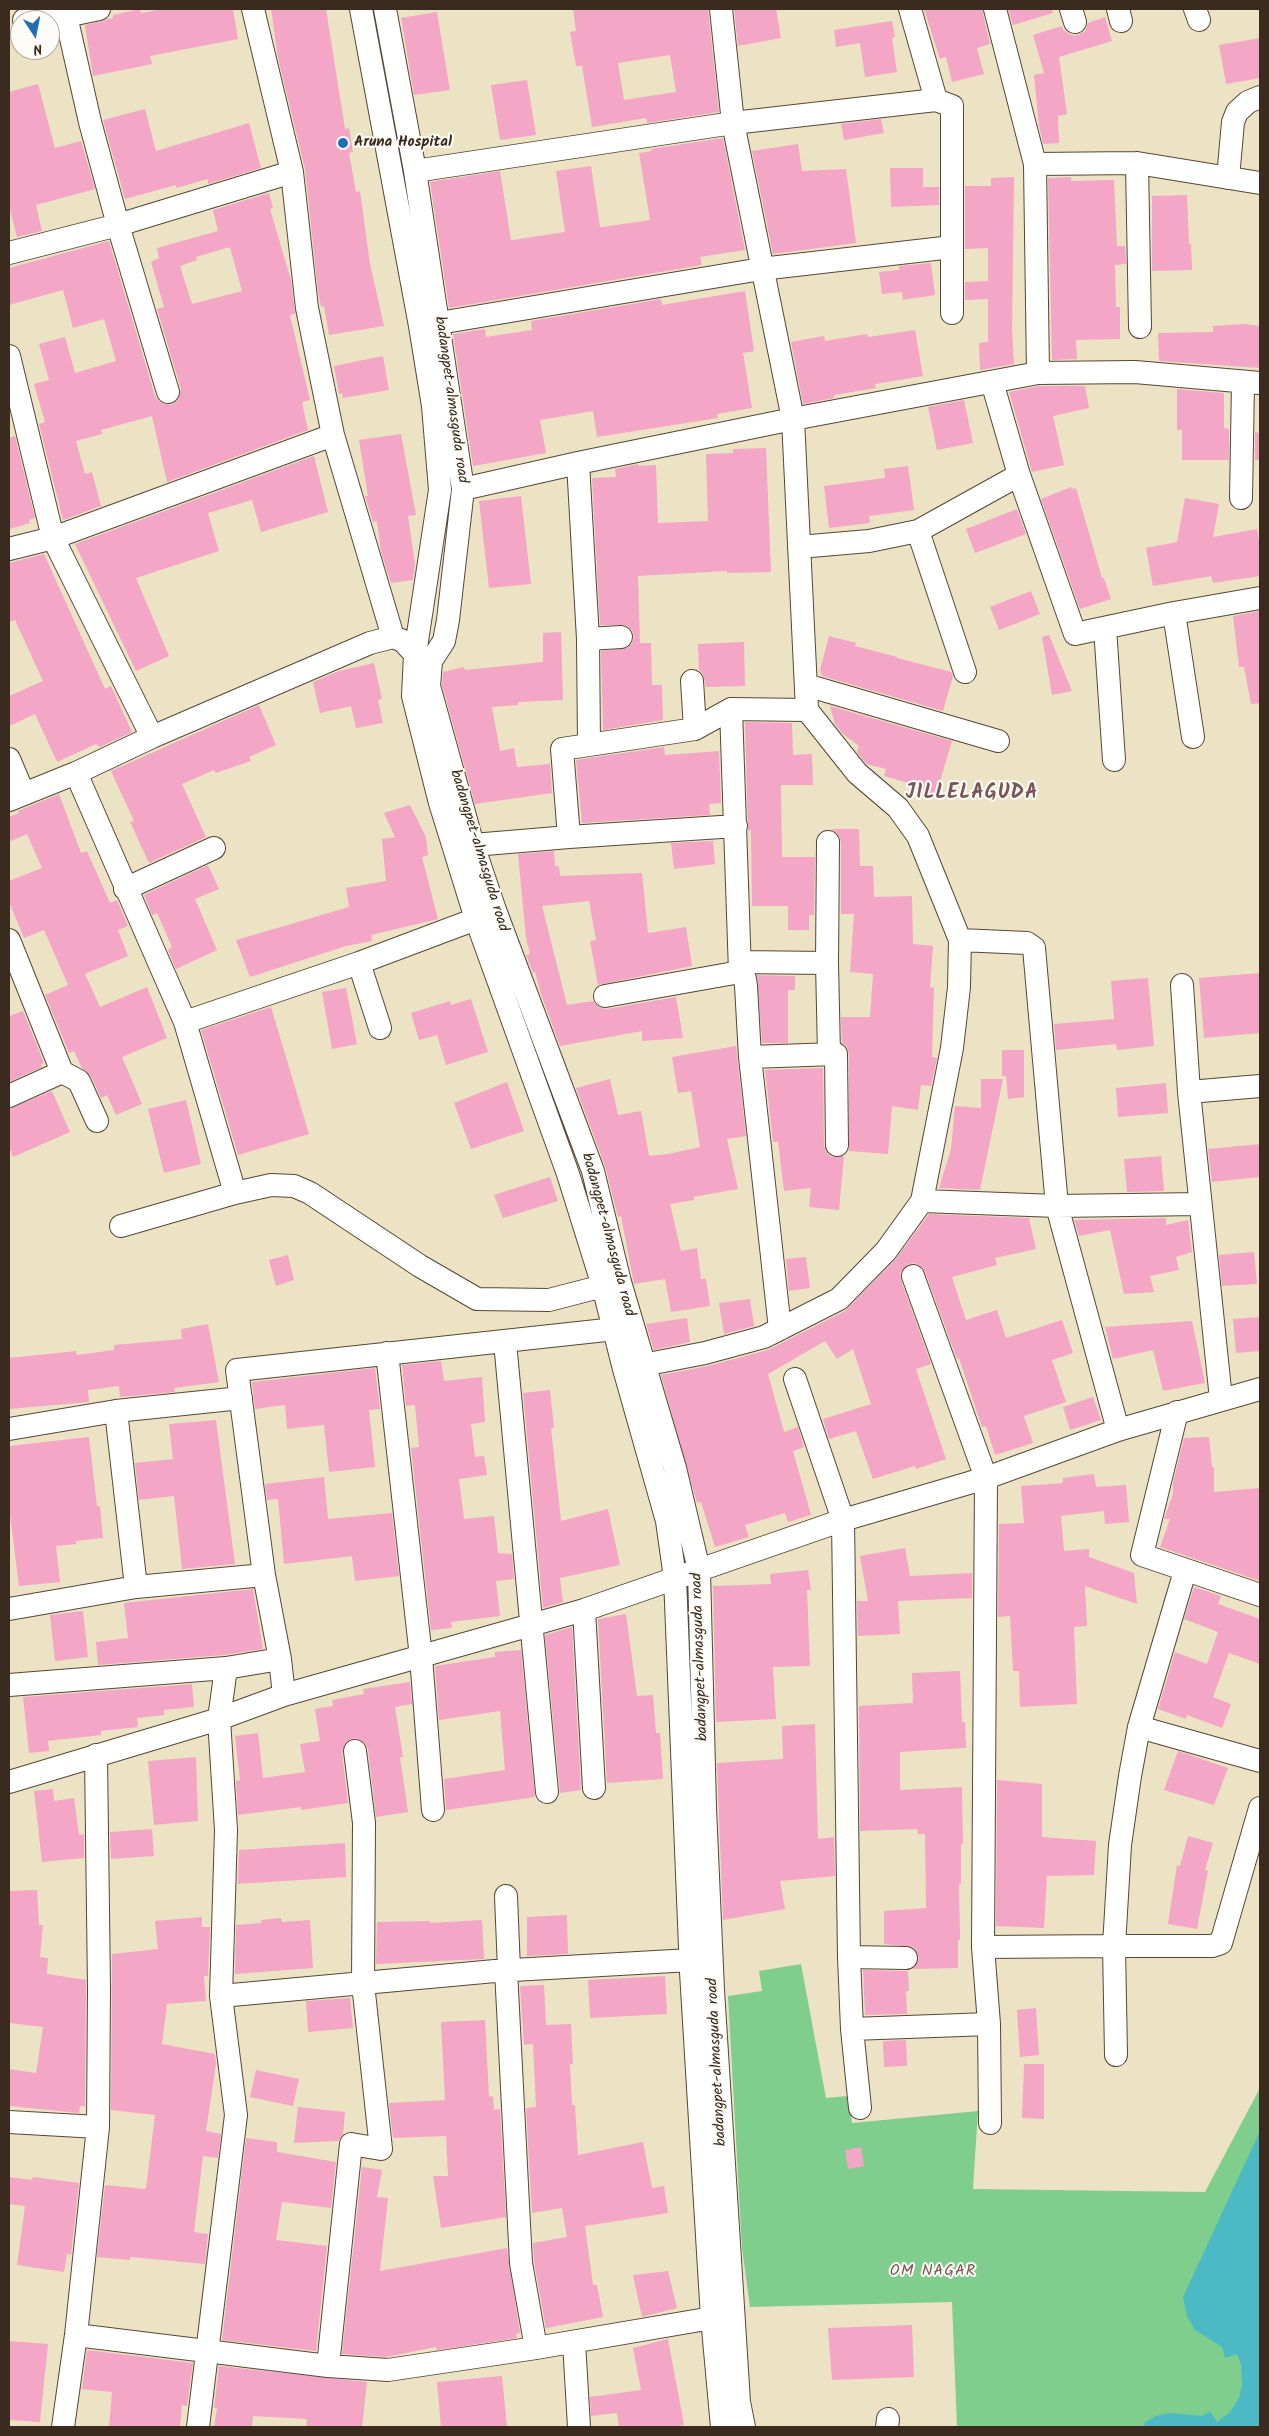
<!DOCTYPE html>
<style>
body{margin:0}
#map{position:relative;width:1269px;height:2436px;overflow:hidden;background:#ece3c4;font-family:Kalam,sans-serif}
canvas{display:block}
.frame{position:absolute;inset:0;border:10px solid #3b2a1e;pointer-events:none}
.north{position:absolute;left:10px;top:10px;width:50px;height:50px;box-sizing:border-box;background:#fdfcf7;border:1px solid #afa8a0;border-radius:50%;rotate:169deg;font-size:14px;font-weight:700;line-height:20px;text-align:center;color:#3b2a1e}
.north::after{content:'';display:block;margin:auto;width:18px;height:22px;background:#1f6fb2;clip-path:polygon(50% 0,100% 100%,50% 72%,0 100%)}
</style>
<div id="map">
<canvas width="1269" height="2436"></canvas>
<div class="frame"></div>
<div class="north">N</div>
</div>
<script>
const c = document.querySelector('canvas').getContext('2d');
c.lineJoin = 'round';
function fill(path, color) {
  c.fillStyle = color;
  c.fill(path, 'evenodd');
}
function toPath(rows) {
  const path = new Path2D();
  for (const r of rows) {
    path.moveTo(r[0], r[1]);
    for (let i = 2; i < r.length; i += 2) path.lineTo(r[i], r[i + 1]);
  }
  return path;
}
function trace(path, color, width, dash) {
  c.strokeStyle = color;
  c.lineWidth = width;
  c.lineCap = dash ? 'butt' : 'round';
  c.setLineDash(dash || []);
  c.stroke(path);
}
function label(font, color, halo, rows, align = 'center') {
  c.font = font + ' Kalam,sans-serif';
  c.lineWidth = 4;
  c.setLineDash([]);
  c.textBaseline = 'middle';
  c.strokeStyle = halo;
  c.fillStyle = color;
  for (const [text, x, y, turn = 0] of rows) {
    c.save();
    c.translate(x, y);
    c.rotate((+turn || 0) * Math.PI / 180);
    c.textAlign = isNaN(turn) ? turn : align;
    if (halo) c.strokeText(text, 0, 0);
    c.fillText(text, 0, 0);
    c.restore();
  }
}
fill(toPath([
 [801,1964,826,2098,848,2096,852,2123,978,2111,973,2189,1205,2192,1260,2088,1260,2427,957,2427,952,2302,750,2307,742,2248,728,1996,762,1991,759,1971]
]), '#80ce8d');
fill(toPath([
 [1260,2131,1260,2427,1144,2427,1145,2422,1156,2416,1171,2413,1202,2416,1210,2411,1217,2422,1230,2412,1239,2398,1242,2384,1241,2364,1237,2354,1225,2358,1222,2347,1195,2330,1187,2316,1183,2297]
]), '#4cbac5');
fill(toPath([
 [140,9,141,13,163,9,233,9,238,39,150,56,152,64,93,76,85,25,113,18,113,15],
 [271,9,326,9,345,129,349,128,353,152,349,153,356,192,360,191,370,264,384,326,329,335,324,306,321,307,318,291,305,169,278,58],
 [573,9,708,9,719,112,647,123,646,118,592,127,582,66,576,66,570,32,576,31],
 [670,55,676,92,624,100,618,63],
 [734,9,776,9,781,38,738,46],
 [924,9,982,9,990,44,977,48,984,74,952,82,946,57,940,59],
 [1008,9,1052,9,1053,13,1013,25],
 [437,12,450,90,414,95,401,18],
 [1105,17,1112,41,1059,57,1067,114,1058,116,1059,143,1043,144,1039,126,1034,75,1044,73,1033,35,1062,26,1063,30,1072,35,1078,35,1085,31,1088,23],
 [892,21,895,37,892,38,897,72,865,77,860,43,836,47,834,30],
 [1260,38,1260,78,1226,84,1219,45],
 [527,80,536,135,500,140,491,85],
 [38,84,55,148,81,141,95,189,36,205,42,231,17,237,9,206,9,92],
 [145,109,156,151,249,123,261,168,208,184,208,179,176,188,176,185,125,199,103,120],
 [881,119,884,133,844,140,841,124],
 [723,138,745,250,700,257,702,265,449,308,430,182,500,171,511,240,513,240,565,232,556,171,591,166,600,227,603,227,650,220,639,153,652,151,651,149],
 [798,144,802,171,846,169,856,243,773,254,752,151],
 [890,168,923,168,923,187,939,187,939,205,891,207],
 [1014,177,1012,330,1014,364,980,370,979,343,988,342,988,299,965,300,965,282,988,281,988,248,965,249,965,186,991,186,991,178],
 [1071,177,1071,181,1114,180,1117,246,1125,246,1126,264,1115,265,1116,307,1120,307,1120,339,1076,340,1077,359,1052,360,1048,178],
 [269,193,273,208,270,209,291,280,295,314,290,315,310,400,302,402,308,430,167,482,152,416,101,430,102,434,76,441,85,474,92,472,101,506,63,520,39,424,45,422,34,384,49,380,39,344,65,337,75,373,116,361,104,319,73,328,63,290,9,305,9,268,109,241,155,396,159,402,171,405,178,401,181,389,157,309,164,307,151,262,159,258,157,248,218,231,213,210],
 [230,247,242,291,192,304,180,266,197,260,196,257],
 [1187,195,1189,244,1191,244,1192,270,1152,271,1152,196],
 [931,263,935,295,903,300,902,292,882,294,879,272,899,270,899,266],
 [745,291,754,351,743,353,752,408,717,414,718,418,597,437,593,411,540,420,546,453,473,466,453,334,485,329,486,337,532,330,531,321,661,299,662,305],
 [1244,324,1260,326,1260,368,1159,361,1158,333,1213,332,1213,326],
 [915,330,923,376,875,384,876,388,834,395,834,398,803,404,791,342,824,336,825,341,867,334,868,337],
 [383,356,389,390,343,398,342,393,339,394,334,366],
 [1039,386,1085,386,1089,408,1053,416,1064,465,1032,472,1009,392],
 [1177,389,1224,393,1224,428,1229,429,1229,460,1182,460,1182,430,1177,430],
 [964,400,973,443,937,450,928,407],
 [1255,432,1260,433,1260,460,1255,460],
 [401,434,416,515,408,516,415,564,413,580,391,583,381,552,377,521,373,522,365,496,368,496,359,440],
 [15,436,35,518,29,520,30,523,9,529,9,438],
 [766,448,771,572,727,573,727,571,638,576,640,643,651,643,652,685,662,685,663,720,603,730,601,651,628,648,632,643,634,637,632,630,626,625,600,625,592,478,616,477,615,469,638,464,638,466,656,465,658,523,708,521,706,454,733,453,733,449],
 [314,456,328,512,261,532,252,500,208,513,219,551,136,578,169,656,136,671,75,544],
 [908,466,914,510,869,516,870,523,829,528,824,486,885,478,884,469],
 [1071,487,1072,489,1076,488,1102,578,1104,578,1111,599,1080,609,1041,499],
 [521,496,531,584,489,588,479,501],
 [1185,498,1219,504,1213,537,1257,529,1260,545,1260,576,1213,583,1211,576,1153,586,1146,548,1177,542],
 [1017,509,1026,534,975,553,966,529],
 [44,554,105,689,111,686,132,732,100,747,96,744,57,762,35,714,9,726,9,696,43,681,15,620,9,622,9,563],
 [1031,591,1040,614,999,630,990,607],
 [1260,611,1260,703,1251,704,1244,667,1239,667,1233,616],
 [561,632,563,700,518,702,518,705,492,707,500,751,514,748,517,767,550,764,552,793,475,804,442,685,443,672,464,667,465,670,543,662,543,633],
 [1049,635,1072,691,1052,695,1042,637],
 [829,636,856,643,855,646,897,657,897,658,951,672,953,676,943,711,822,676,820,670],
 [744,642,745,686,706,687,703,674,699,670,698,644],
 [374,663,382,699,378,700,383,723,356,728,351,706,320,713,313,682,339,671],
 [259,705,276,745,249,757,251,761,216,773,214,770,182,784,206,837,149,863,130,822,134,821,111,771],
 [830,706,952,741,935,798,913,792,915,785,884,776,886,769,866,764,857,752,859,746,843,734,835,724],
 [745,722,792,723,793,755,812,754,813,785,781,785,782,857,815,857,814,915,809,915,809,930,788,930,788,906,752,906,751,830,748,831],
 [664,747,665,755,719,751,721,803,709,804,710,815,582,823,576,760],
 [59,794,81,853,87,851,110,903,117,900,128,926,118,930,128,956,85,974,100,1007,147,987,167,1038,122,1057,142,1104,116,1115,107,1095,101,1098,91,1076,82,1068,74,1051,69,1053,45,995,68,985,44,930,24,938,9,902,9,881,42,868,27,834,9,842,9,817,19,813,18,811],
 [410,805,426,837,428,855,422,857,438,919,371,935,372,941,346,946,250,977,236,940,349,907,346,888,386,881,382,839,395,837,384,813],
 [831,829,859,829,860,866,873,866,874,897,912,896,913,944,933,946,930,987,934,988,932,1057,937,1058,931,1086,921,1085,918,1110,892,1106,888,1154,849,1151,849,1054,847,1047,842,1042,841,1017,870,1017,873,974,850,972,854,914,841,914,841,842,839,835],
 [713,841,715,864,674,869,671,843],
 [554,851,555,866,559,866,560,876,642,873,648,933,686,927,692,966,598,985,590,941,596,940,589,901,542,906,567,1005,593,1001,600,1008,607,1009,676,997,683,1038,642,1041,642,1031,560,1046,541,994,535,972,533,973,526,955,530,954,526,938,518,854],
 [208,865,219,889,195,899,217,950,176,969,168,950,172,947,157,913,152,915,144,895],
 [1260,973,1260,1033,1204,1038,1199,978],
 [757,975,795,976,795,990,788,990,788,1043,762,1043],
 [1148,978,1154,1046,1117,1050,1116,1044,1056,1050,1054,1024,1114,1019,1111,981],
 [346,988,357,1044,332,1049,322,992],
 [471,999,488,1052,446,1065,437,1035,419,1040,411,1013,450,1001,451,1005],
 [271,1007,309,1134,238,1155,201,1030],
 [23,1011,44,1063,41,1064,42,1067,9,1082,9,1016],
 [736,1046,746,1136,727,1139,738,1189,693,1197,694,1200,670,1204,681,1251,697,1248,701,1279,706,1279,710,1306,671,1312,665,1279,634,1284,621,1216,618,1217,605,1166,576,1088,610,1079,618,1115,641,1111,649,1156,668,1154,700,1147,691,1091,678,1093,672,1057],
 [1002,1050,1024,1050,1024,1097,1008,1099,1006,1076,1002,1076],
 [823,1068,824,1146,826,1152,831,1157,844,1156,839,1210,809,1207,811,1188,784,1191,778,1142,773,1142,765,1070],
 [981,1079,1003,1079,980,1190,939,1188,951,1149,955,1106,981,1108],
 [507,1082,524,1131,471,1149,454,1103],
 [1166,1083,1168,1113,1118,1117,1116,1088],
 [52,1091,70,1132,13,1157,9,1147,9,1109],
 [186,1100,201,1164,164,1173,148,1109],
 [1260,1144,1260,1177,1212,1182,1208,1149],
 [1161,1156,1164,1191,1127,1192,1124,1159],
 [550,1177,558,1201,503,1218,494,1195],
 [929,1214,1029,1218,1036,1249,995,1258,997,1265,952,1277,966,1320,997,1310,1006,1338,1062,1320,1073,1353,1052,1360,1066,1402,1024,1416,1033,1443,995,1455,986,1426,982,1427,959,1358,957,1359,925,1272,916,1263,908,1264,900,1273,901,1280,931,1364,916,1369,946,1459,916,1469,915,1466,873,1479,856,1431,829,1439,823,1419,871,1404,853,1349,837,1359,825,1341,768,1374,784,1432,798,1427,804,1447,793,1451,811,1515,788,1522,785,1513,745,1525,749,1537,715,1547,701,1502,697,1503,661,1375,708,1366,768,1350,845,1311,895,1260],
 [1166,1218,1166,1225,1188,1220,1192,1252,1176,1257,1179,1270,1150,1276,1154,1292,1124,1294,1110,1230,1079,1236,1074,1220],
 [1254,1252,1257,1284,1222,1286,1219,1255],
 [288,1255,294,1280,276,1286,269,1260],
 [806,1257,810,1288,789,1291,786,1259],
 [750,1299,754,1326,724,1334,719,1303],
 [1260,1317,1260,1351,1236,1353,1233,1319],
 [687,1318,690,1342,654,1350,646,1324],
 [1192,1321,1205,1383,1163,1391,1153,1350,1113,1359,1105,1327],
 [208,1324,219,1382,174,1388,175,1392,120,1397,119,1386,88,1390,89,1402,9,1409,9,1358,76,1351,77,1355,114,1350,114,1345,182,1339,181,1329],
 [441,1361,444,1381,482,1377,485,1422,471,1424,475,1457,484,1456,487,1475,459,1479,464,1519,494,1516,498,1553,512,1554,514,1579,496,1581,500,1616,451,1622,452,1628,431,1630,411,1448,419,1447,415,1405,406,1406,402,1365],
 [375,1368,380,1409,369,1410,375,1467,329,1472,324,1425,287,1429,285,1405,255,1409,252,1382],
 [550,1390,554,1428,551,1428,561,1521,608,1509,620,1565,560,1578,563,1602,543,1608,523,1393],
 [1093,1397,1101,1420,1070,1430,1063,1407],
 [216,1420,235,1564,182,1569,174,1496,139,1500,135,1463,173,1459,169,1424],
 [89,1437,97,1506,100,1506,103,1538,76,1541,76,1544,56,1546,60,1582,19,1586,9,1507,9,1446],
 [1209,1437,1212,1467,1214,1467,1214,1492,1260,1488,1260,1581,1160,1547,1170,1519,1164,1519,1173,1494,1173,1483,1184,1438],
 [1094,1474,1096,1487,1126,1485,1129,1522,1105,1524,1104,1511,1061,1516,1064,1551,1089,1549,1089,1557,1134,1573,1137,1604,1085,1586,1087,1626,1074,1627,1077,1704,1020,1707,1019,1671,1013,1671,1010,1616,998,1617,999,1524,1024,1523,1021,1486,1063,1483,1063,1478],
 [324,1477,328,1519,392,1513,399,1576,355,1581,352,1556,284,1564,278,1499,267,1500,265,1484],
 [905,1548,910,1576,972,1573,972,1598,898,1601,900,1634,858,1636,857,1601,868,1601,860,1556],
 [808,1570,811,1590,807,1590,810,1666,773,1667,776,1719,716,1722,713,1586,771,1584,770,1574],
 [1194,1587,1221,1596,1218,1604,1260,1619,1260,1664,1229,1653,1213,1697,1231,1704,1222,1728,1187,1715,1186,1719,1158,1709,1175,1652,1207,1664,1218,1632,1184,1619],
 [253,1589,263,1649,224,1655,98,1665,96,1642,128,1638,124,1603],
 [83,1611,88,1657,55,1661,50,1615],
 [626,1614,637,1696,653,1695,656,1733,660,1733,663,1779,607,1783,598,1619],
 [572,1627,581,1790,560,1793,545,1635],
 [521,1650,535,1797,446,1810,444,1779,505,1770,500,1711,439,1720,435,1666,495,1657,495,1652],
 [960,1671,962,1722,965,1722,966,1748,900,1752,900,1790,962,1787,963,1844,961,1844,961,1884,959,1884,960,1940,958,1940,958,1968,913,1969,919,1958,913,1947,884,1944,884,1911,926,1908,925,1834,918,1834,917,1829,860,1831,859,1706,913,1703,912,1673],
 [410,1682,412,1704,395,1707,403,1757,400,1757,408,1812,376,1817,368,1749,365,1743,354,1738,347,1741,342,1752,348,1803,301,1810,301,1807,238,1815,236,1781,240,1780,235,1736,258,1733,263,1778,305,1772,300,1744,320,1741,315,1709,333,1706,332,1700,364,1694,363,1689],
 [192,1684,194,1707,164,1710,164,1715,137,1718,138,1727,101,1731,101,1735,48,1741,49,1751,29,1753,23,1697],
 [815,1724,818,1839,834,1837,835,1876,780,1881,785,1909,723,1920,717,1763,783,1759,782,1726],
 [1178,1751,1228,1768,1214,1805,1164,1790],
 [196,1757,198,1821,154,1825,148,1761],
 [997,1780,1042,1784,1042,1837,1096,1841,1094,1875,1047,1876,1044,1928,996,1926],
 [53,1789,54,1801,74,1798,79,1835,84,1834,84,1858,42,1862,34,1791],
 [152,1829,154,1856,111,1859,110,1832],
 [1188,1836,1213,1843,1205,1870,1208,1871,1197,1929,1168,1924,1177,1865,1180,1866],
 [345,1843,346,1877,238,1884,239,1850],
 [37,1890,39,1925,43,1925,40,1957,48,1958,47,1974,86,1980,85,2106,80,2106,79,2113,9,2106,9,2069,36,2073,43,2027,9,2023,9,1891],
 [567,1915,568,1954,527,1956,527,1917],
 [202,1917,202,1927,210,1927,208,1976,204,1976,206,2001,167,2004,162,2044,215,2054,216,2064,206,2131,221,2134,218,2158,203,2156,194,2232,208,2234,205,2264,130,2257,130,2260,97,2257,105,2185,146,2189,155,2115,111,2110,112,1954,158,1949,155,1921],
 [281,1918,282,1922,310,1920,313,1968,235,1974,236,1925,261,1923,261,1920],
 [482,1920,484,1959,376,1964,377,1922,430,1921,430,1923],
 [863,1970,908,1971,909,1991,906,1991,907,2014,865,2015],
 [665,1976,667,2014,590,2018,588,1980],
 [544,1985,546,2025,571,2024,573,2064,570,2064,572,2105,575,2105,578,2155,643,2142,652,2188,664,2186,668,2213,585,2226,593,2285,597,2285,603,2317,546,2328,534,2262,533,2243,567,2237,562,2208,532,2213,526,2108,536,2107,533,2044,524,2045,520,1986],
 [350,1998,353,2028,308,2032,306,2001],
 [1036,2008,1039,2055,1020,2057,1017,2010],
 [485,2020,489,2097,493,2096,494,2110,500,2109,506,2217,441,2228,433,2176,448,2176,446,2136,393,2138,389,2103,445,2100,441,2022],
 [906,2040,907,2066,884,2067,883,2041],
 [1024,2064,1044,2064,1044,2119,1022,2118],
 [256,2070,299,2079,293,2106,250,2097],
 [298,2107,345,2112,343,2134,338,2141,294,2143],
 [246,2138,277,2142,277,2152,336,2162,331,2208,282,2202,276,2240,327,2246,316,2351,222,2340],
 [861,2147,864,2166,848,2169,845,2150],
 [362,2167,382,2170,377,2197,388,2198,380,2271,507,2248,520,2333,516,2334,517,2338,437,2350,436,2347,386,2357,342,2354],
 [9,2177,32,2180,33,2177,79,2183,71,2255,67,2254,64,2272,17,2265,25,2206,9,2204],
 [668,2271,677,2308,642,2317,633,2275],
 [912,2325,914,2377,832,2380,828,2328],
 [668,2339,684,2425,670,2427,619,2427,617,2413,591,2416,590,2397,641,2390,633,2348],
 [9,2341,48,2344,40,2422,9,2420],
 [87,2350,193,2363,187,2406,182,2405,180,2427,109,2427,112,2392,82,2389],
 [219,2366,367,2382,362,2427,306,2427,307,2419,253,2416,252,2427,214,2427,217,2408,214,2408],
 [502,2376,507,2427,441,2427,437,2382]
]), '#f3a6c5');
const minor = toPath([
 [253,9,292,172,307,308,333,435,393,637,403,641,415,654,424,658],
 [361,9,420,326,433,406,440,490,415,654,413,696,440,803,476,919,568,1174,603,1286,624,1369,667,1521,675,1578,691,1972,712,2318,722,2427],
 [385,9,415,171,463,489,448,620,444,641,431,661,429,686,473,845,495,910,593,1171,620,1282,675,1468,699,1570,705,1808,713,1990,739,2402,744,2427],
 [910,9,936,100,952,106,952,313],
 [995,9,1035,164,1038,373],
 [1071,9,1075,22],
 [1118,9,1121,21],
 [1195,9,1199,20],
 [66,16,90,122,118,225,168,392],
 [24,20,66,16,99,9],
 [1137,163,1140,327],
 [1035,164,1137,163,1260,183],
 [415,171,733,123,936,100],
 [1228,178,1233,122,1237,112,1248,102,1260,97],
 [9,253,118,225,292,172],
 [439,323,761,269,952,247],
 [9,356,53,538,152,737,76,773,9,800],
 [992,382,1019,475,1075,634,1174,613],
 [578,463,588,639,621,637],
 [463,489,578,463,793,419,1038,373,1135,372,1260,383],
 [1241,498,1243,383],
 [918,531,965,672],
 [799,547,869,541,918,531,1019,475],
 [9,549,53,538,333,435],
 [1105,628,1114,760],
 [588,639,589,744],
 [692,681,695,729],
 [806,685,998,741],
 [152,737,370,643,393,637],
 [1193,737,1174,613,1260,598],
 [9,759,23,792],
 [76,773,185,1022,235,1193],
 [569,837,736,826],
 [473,845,569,837,562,749,695,729,731,709],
 [125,889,214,848],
 [9,940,62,1072,9,1096],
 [960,940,1027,943,1034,948,1057,1206,1118,1430],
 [740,962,827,963,828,842],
 [359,963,380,1028],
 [827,963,829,1054],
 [1182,985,1189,1092],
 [605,996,740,972],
 [185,1022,359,963,476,919],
 [750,1057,836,1054,837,1145],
 [62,1072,79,1081,97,1121],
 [922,1201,1057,1206,1200,1204],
 [121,1226,235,1193,271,1185,294,1186,310,1193,420,1266,477,1299,549,1300,603,1286],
 [913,1276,986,1478,983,1947],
 [780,1329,750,1057,746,986,745,979,740,972,731,709,807,710],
 [505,1342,547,1792],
 [387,1353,421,1657,433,1810],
 [643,1365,705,1353,764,1337,839,1299,886,1251,922,1201,952,1048,959,987,960,940,918,836,898,808,857,773,807,710,793,419,733,123,721,9],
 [795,1379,843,1520,849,1957,852,2029,860,2108],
 [1221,1399,1189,1092,1260,1086],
 [1177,1412,1142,1555,1260,1595],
 [9,1429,116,1411],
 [1185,1571,1139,1727,1130,1776,1120,1845,1114,1946,1212,1946,1221,1943,1260,1808],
 [136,1587,116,1411,241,1398],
 [9,1609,136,1587,264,1575],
 [584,1610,594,1788],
 [9,1685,226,1668,280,1659],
 [284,1695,280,1659,264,1575,237,1370,615,1329],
 [1139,1727,1260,1761],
 [96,1755,99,1989,98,2127],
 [9,1782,219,1719,284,1695,584,1610,843,1520,986,1478,1118,1430,1260,1389],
 [506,1896,509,1970],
 [849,1957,906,1958],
 [506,1970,521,2263,536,2348],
 [221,1996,495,1971,691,1960],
 [989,2024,990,2123],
 [852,2029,989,2024,983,1947,1114,1946,1116,2055],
 [9,2122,98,2127,76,2335,63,2427],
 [76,2335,328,2366,388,2370,536,2348,712,2318],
 [574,2342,579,2427],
 [328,2366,351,2144,381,2149,363,1984,364,1823,355,1751],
 [198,2427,236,2115,221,1996,226,1830,219,1719,226,1668],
 [887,2427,888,2419]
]);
trace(minor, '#564637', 24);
trace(minor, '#fff', 22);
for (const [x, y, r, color] of [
 [343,143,6,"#1f6fb2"]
]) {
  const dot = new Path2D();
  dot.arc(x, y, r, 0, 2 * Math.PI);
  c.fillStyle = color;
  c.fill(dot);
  trace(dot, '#fdfcf7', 2);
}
label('bold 15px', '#3b2a1e', '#fdfcf7', [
 ["Aruna Hospital",354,143]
], 'left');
label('15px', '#3b2a1e', '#fdfcf7', [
 ["badangpet-almasguda road",450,400,82],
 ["badangpet-almasguda road",478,851,73],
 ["badangpet-almasguda road",607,1235,75],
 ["badangpet-almasguda road",701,1657,-92],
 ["badangpet-almasguda road",718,2062,-93]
]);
c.letterSpacing = '1px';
label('16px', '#7b5558', '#fdfcf7', [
 ["OM NAGAR",933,2272]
]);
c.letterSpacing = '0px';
c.letterSpacing = '1px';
label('bold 20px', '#7b5558', '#fdfcf7', [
 ["JILLELAGUDA",972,795]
]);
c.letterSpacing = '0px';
</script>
